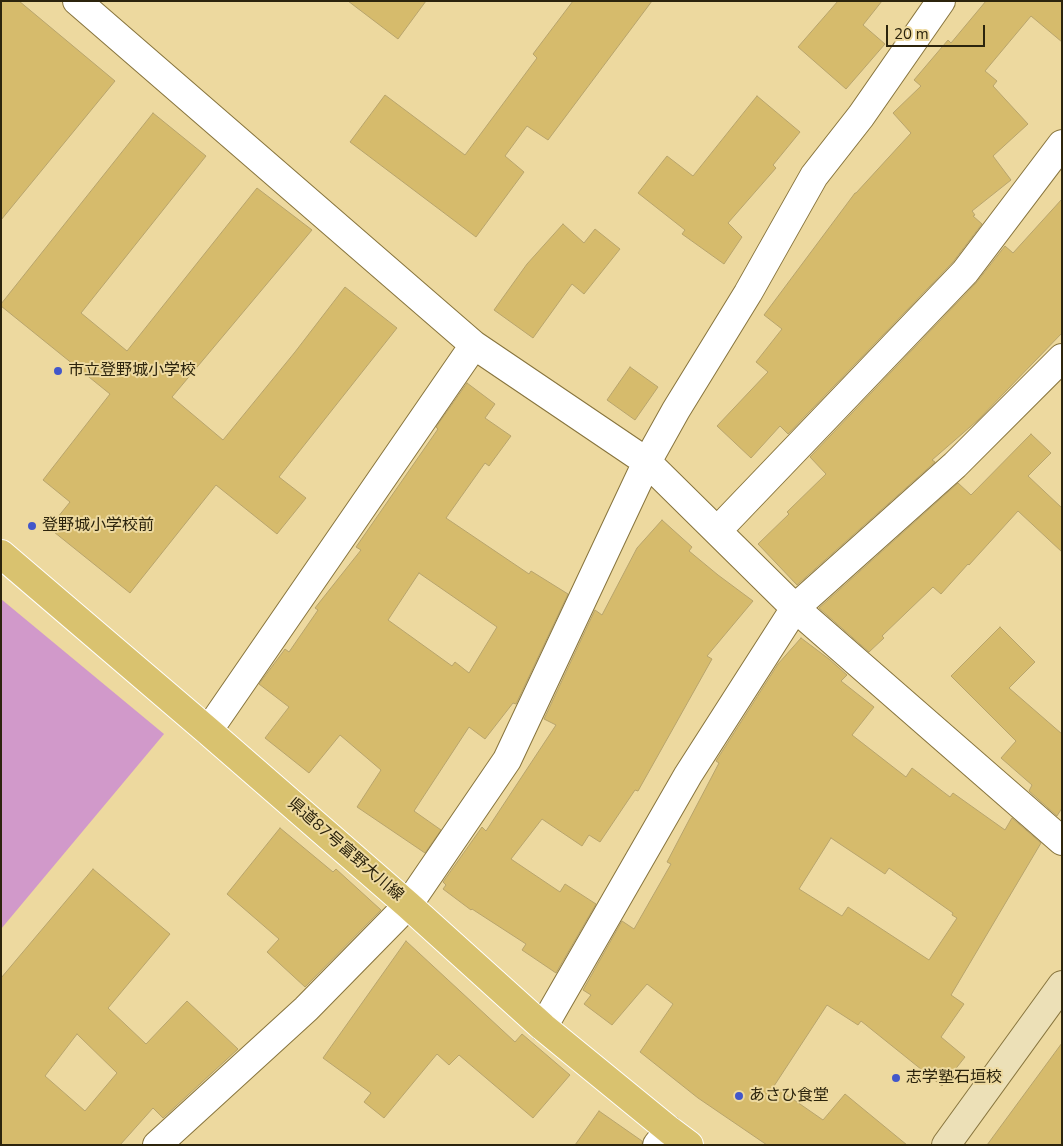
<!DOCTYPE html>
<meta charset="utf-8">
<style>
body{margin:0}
#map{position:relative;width:1063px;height:1146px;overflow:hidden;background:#edd99f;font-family:"Nunito Sans",sans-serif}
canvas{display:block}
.frame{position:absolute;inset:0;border:2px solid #2c240d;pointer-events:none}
.scale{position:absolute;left:886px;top:25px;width:99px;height:22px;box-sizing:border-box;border:2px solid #2c240d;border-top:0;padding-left:6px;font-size:15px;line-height:18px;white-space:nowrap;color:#2c240d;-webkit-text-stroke:4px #edd99f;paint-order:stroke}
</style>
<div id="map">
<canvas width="1063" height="1146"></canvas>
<div class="frame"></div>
<div class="scale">20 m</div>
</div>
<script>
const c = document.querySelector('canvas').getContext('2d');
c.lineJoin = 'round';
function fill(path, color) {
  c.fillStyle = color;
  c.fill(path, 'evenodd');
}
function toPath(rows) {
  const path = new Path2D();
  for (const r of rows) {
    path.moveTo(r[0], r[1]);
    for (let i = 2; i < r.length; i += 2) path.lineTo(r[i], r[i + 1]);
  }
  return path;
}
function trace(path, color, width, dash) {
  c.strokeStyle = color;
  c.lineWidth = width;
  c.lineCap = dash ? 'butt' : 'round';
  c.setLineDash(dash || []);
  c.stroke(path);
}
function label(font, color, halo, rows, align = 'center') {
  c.font = font + ' "Nunito Sans","Noto Sans JP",sans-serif';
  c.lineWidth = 4;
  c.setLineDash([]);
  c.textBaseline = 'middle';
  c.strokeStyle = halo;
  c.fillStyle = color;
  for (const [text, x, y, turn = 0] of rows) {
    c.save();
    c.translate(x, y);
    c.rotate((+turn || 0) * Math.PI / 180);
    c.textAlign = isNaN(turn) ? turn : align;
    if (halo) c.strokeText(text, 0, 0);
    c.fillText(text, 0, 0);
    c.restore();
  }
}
fill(toPath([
 [1,599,164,734,1,929]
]), '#d199ca');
const building = toPath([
 [1,1,19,1,115,81,1,220,1,1],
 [348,1,426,1,398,39,348,1],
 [573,1,652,1,548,140,527,126,505,156,524,172,476,237,350,142,385,95,465,155,537,58,533,54,573,1],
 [838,1,882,1,863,25,885,44,846,89,798,47,838,1],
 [986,1,1062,1,1062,42,1031,16,985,71,997,81,993,86,1028,124,993,156,1011,180,972,211,975,215,973,216,982,224,953,262,788,434,780,426,751,458,717,426,768,372,756,362,782,329,764,315,855,193,856,193,911,133,893,113,921,86,914,80,948,40,951,43,986,1],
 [757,96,800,132,773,165,776,168,728,223,742,237,724,264,682,234,685,230,638,193,667,156,693,176,757,96],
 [153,113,206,156,81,313,127,351,257,188,312,230,172,397,223,440,295,352,345,287,397,328,279,477,306,498,277,534,216,485,130,593,49,528,70,502,43,480,110,394,1,306,1,304,153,113],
 [1062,199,1062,333,978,420,932,460,935,462,797,585,758,544,789,514,787,512,826,474,810,457,976,283,1005,246,1013,253,1062,199],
 [563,224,584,243,595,229,620,249,584,294,572,284,533,338,494,310,527,264,563,224],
 [630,367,658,387,635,420,607,400,630,367],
 [467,383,495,404,485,418,511,436,489,466,485,463,446,518,529,574,531,571,568,594,516,704,513,703,485,739,469,727,414,811,441,830,425,853,357,807,381,770,340,735,309,773,265,738,289,707,259,684,285,649,289,652,318,610,315,608,361,550,356,547,438,429,436,427,467,383],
 [419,573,497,627,469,673,455,662,452,666,388,620,419,573],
 [1031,434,1051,453,1028,476,1062,508,1062,552,1018,511,969,565,968,564,941,594,933,587,882,636,884,638,869,652,819,608,958,483,971,495,1031,434],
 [662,520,692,547,689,551,718,575,753,601,707,656,712,659,638,791,635,790,600,842,589,835,582,846,542,819,511,859,560,892,565,884,596,904,556,973,522,950,526,944,472,909,471,910,443,889,446,885,443,882,482,827,486,831,556,725,544,719,595,610,602,615,637,548,662,520],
 [1000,627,1035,662,1009,688,1062,734,1062,808,1057,816,1029,791,1032,785,1001,758,1016,741,951,676,1000,627],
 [801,638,829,659,847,675,841,681,874,707,852,735,906,777,912,768,950,797,953,793,1005,830,1012,818,1041,843,951,995,964,1004,941,1037,965,1057,942,1086,861,1021,858,1025,827,1005,774,1086,823,1120,845,1094,907,1145,767,1145,698,1098,640,1052,673,1004,647,984,612,1025,584,1004,591,995,583,990,622,921,634,929,671,864,667,862,719,763,716,761,778,664,801,638],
 [831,838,885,874,889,868,953,913,952,915,957,918,929,960,848,907,842,916,799,889,831,838],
 [280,828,333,872,336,869,381,910,305,987,267,952,279,939,227,894,280,828],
 [93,869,170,934,108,1008,146,1044,187,1001,238,1049,163,1118,153,1108,120,1145,1,1145,1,978,93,869],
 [77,1034,117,1073,85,1111,45,1076,77,1034],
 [406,941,515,1042,522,1034,570,1075,533,1118,459,1055,449,1065,437,1054,384,1118,364,1102,371,1093,323,1058,406,941],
 [1062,1043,1062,1145,987,1145,1062,1043],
 [599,1111,642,1141,642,1145,575,1145,599,1111]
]);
fill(building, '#d6bb6c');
trace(building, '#b8a46c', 1);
const street = toPath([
 [77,1,474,345,647,462,795,608,1062,841],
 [717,531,965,272,1062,144],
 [208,731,474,345],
 [543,1027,688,775,795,608,955,465,1062,358],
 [157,1145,306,1009,408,905,507,760,647,462,676,410,748,293,814,176,861,116,941,1],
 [657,1145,669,1130]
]);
const secondary = toPath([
 [946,1145,1062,985]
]);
const primary = toPath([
 [1,554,208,731,408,905,543,1027,669,1130,689,1145]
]);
trace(street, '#87743d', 30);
trace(secondary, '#87743d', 30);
trace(primary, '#fff', 30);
trace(street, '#fff', 28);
trace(secondary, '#ece0b7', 28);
trace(primary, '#d9c26f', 28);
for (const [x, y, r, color] of [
 [58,371,5,"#4257ca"],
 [32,526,5,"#4257ca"],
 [896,1078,5,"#4257ca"],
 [739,1096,5,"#4257ca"]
]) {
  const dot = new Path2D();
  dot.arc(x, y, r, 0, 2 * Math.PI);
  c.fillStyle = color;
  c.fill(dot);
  trace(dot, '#edd99f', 2);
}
label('16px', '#2c240d', '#edd99f', [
 ["市立登野城小学校",68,371],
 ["登野城小学校前",42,526],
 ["志学塾石垣校",906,1078],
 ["あさひ食堂",749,1096]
], 'left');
label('16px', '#2c240d', '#edd99f', [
 ["県道87号富野大川線",345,850,41]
]);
</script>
